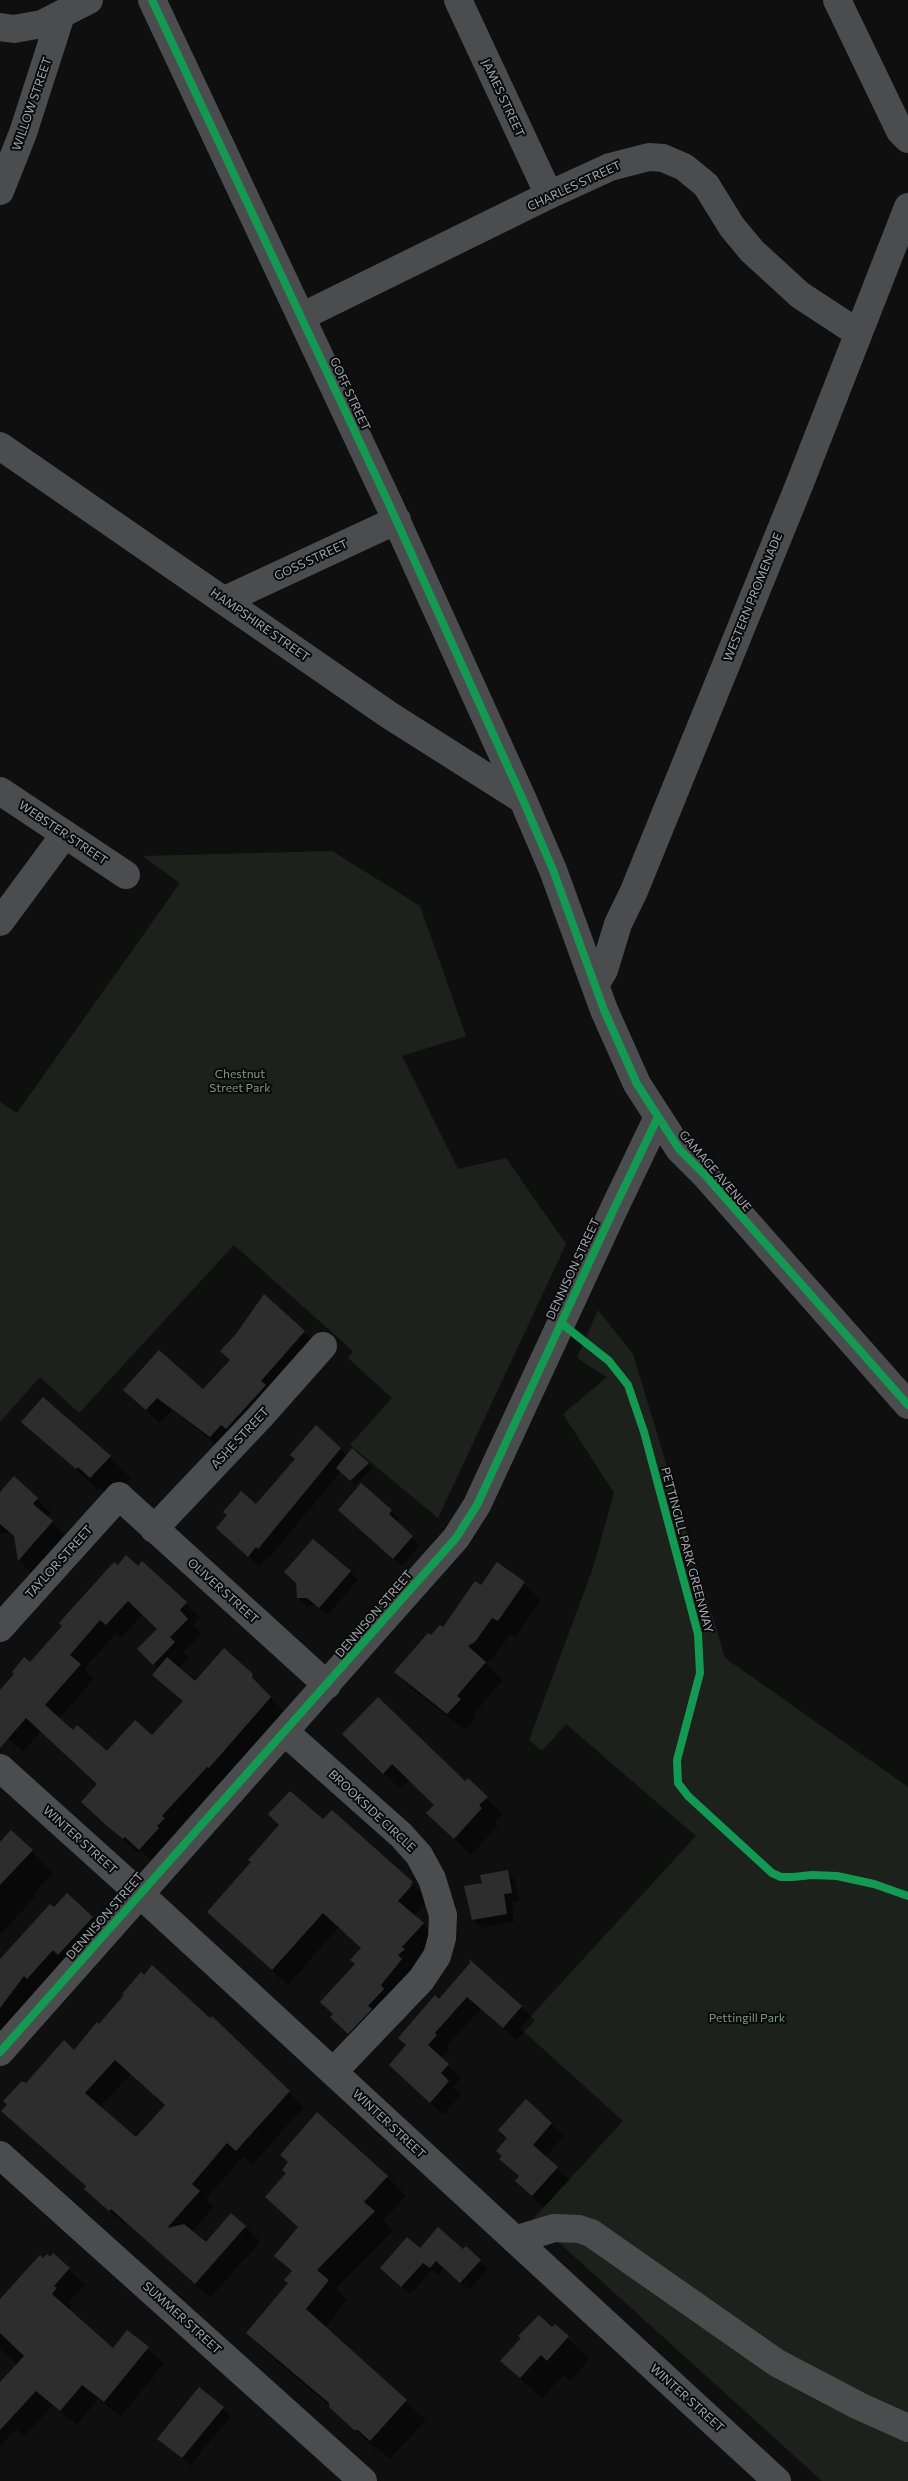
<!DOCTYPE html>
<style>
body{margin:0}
canvas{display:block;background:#0f0f10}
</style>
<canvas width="908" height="2481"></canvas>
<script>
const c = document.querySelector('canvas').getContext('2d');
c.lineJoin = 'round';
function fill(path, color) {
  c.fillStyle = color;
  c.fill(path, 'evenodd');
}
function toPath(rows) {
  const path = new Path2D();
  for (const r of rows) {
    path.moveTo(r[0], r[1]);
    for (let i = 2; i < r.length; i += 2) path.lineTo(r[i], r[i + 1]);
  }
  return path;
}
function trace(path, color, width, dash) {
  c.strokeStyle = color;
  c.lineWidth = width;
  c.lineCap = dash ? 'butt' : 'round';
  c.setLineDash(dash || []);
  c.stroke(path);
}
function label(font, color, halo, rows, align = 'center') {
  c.font = font + ' Commissioner,sans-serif';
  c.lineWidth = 4;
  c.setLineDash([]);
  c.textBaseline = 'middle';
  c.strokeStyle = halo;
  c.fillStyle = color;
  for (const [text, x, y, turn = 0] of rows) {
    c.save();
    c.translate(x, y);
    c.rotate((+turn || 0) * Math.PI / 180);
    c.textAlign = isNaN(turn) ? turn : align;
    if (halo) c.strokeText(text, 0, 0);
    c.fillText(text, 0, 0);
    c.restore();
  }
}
fill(toPath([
 [332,851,420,906,466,1036,402,1056,458,1169,506,1158,566,1244,438,1518,350,1445,392,1398,348,1358,353,1351,234,1245,79,1413,40,1377,0,1422,0,1102,17,1113,180,883,143,856],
 [598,1310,633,1354,725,1658,908,1787,908,2481,822,2481,533,2219,623,2121,520,2028,696,1836,566,1724,542,1751,529,1740,593,1568,614,1493,563,1414,607,1377,577,1358]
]), '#1c211c');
fill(toPath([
 [264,1296,318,1345,224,1450,172,1410,160,1423,125,1390,204,1391,231,1360,237,1335],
 [23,1421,110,1457,131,1478,113,1499,100,1488,98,1490],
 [340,1449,347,1456,352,1449,372,1468,355,1484,341,1471,269,1558,268,1557,259,1566,228,1538,296,1460],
 [14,1478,51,1513,47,1518,66,1536,32,1574,19,1560,15,1537,9,1532,0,1534,0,1489,4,1490],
 [362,1485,399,1519,397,1522,420,1545,402,1566,348,1518],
 [114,1564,186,1603,200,1617,193,1625,202,1634,183,1652,189,1658,178,1668,195,1683,252,1675,284,1712,224,1782,222,1780,176,1831,178,1833,154,1863,140,1850,138,1853,123,1840,96,1816,98,1784,41,1731,23,1752,0,1731,0,1693,30,1664],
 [143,1614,158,1629,139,1649,159,1669,154,1674,183,1702,153,1737,107,1753,73,1732,59,1719,94,1679,84,1669,116,1633,121,1638],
 [350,1572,358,1580,328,1615,316,1605,307,1606,298,1598],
 [524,1583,541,1600,515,1638,510,1634,492,1659,485,1663,503,1680,473,1714,477,1717,465,1730,412,1689,395,1672,431,1637,443,1629,481,1587],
 [344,1734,465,1783,468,1779,503,1814,495,1823,498,1826,471,1855,427,1813,436,1805,410,1780,400,1789],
 [323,1821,412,1883,427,1898,428,1901,414,1916,438,1939,364,2049,347,2033,356,1964,362,1948,339,1927,288,1985,225,1927],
 [0,1844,32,1851,53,1873,34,1893,36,1896,0,1935],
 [507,1871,515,1880,519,1900,512,1902,514,1922,481,1928,473,1920,466,1887,483,1884],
 [92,1917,108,1933,0,2054,0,1960],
 [471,1962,535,2020,517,2040,481,2009,447,2046,449,2049,441,2058,461,2078,453,2087,461,2095,443,2115,404,2078,407,2045,439,2000],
 [212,2018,304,2107,252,2165,243,2157,206,2199,214,2207,192,2232,206,2244,245,2227,260,2242,210,2298,126,2223,125,2225,101,2203,87,2187,26,2085,74,2052,99,2025,210,2020],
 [131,2074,166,2106,136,2139,100,2107],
 [526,2101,564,2136,545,2157,569,2180,544,2207,528,2193,520,2177,513,2171,509,2139],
 [387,2177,406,2196,383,2221,393,2231,336,2289,347,2300,325,2328,426,2420,390,2459,379,2449,375,2449,330,2406,267,2353,247,2333,289,2284,292,2273,275,2256,299,2228,266,2197],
 [466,2248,488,2269,469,2290,444,2268,438,2275,432,2270,410,2294,390,2276,420,2249,463,2251],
 [53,2254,85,2285,69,2302,72,2305,68,2309,114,2349,127,2332,164,2363,121,2417,98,2399,77,2425,52,2406,24,2437,16,2429,0,2446,0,2383,17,2365,0,2349,0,2298,43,2260,50,2259],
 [555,2326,589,2359,570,2381,563,2375,542,2399,502,2361],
 [223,2408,231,2416,190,2466,159,2439]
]), '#0007');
fill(toPath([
 [264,1294,305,1331,261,1381,266,1385,226,1429,221,1425,210,1437,157,1398,146,1410,123,1390,159,1350,203,1389,230,1360,220,1351,236,1334],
 [43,1397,111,1456,90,1478,78,1467,76,1469,21,1422],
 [316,1425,341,1448,258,1549,256,1547,248,1557,216,1528,227,1515,223,1512,241,1491,256,1504,295,1459,290,1455],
 [352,1448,369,1463,350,1481,336,1468],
 [14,1476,38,1498,33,1504,53,1521,18,1561,14,1536,0,1524,0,1492],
 [361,1483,392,1510,389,1514,413,1536,393,1559,338,1510],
 [313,1539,351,1571,319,1608,307,1598,297,1598,296,1583,284,1572],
 [126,1555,138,1566,142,1561,187,1602,180,1610,188,1619,170,1637,175,1642,153,1665,137,1649,157,1629,128,1601,106,1625,100,1620,70,1655,81,1664,45,1705,73,1730,77,1725,107,1751,135,1720,152,1735,183,1701,152,1675,167,1657,195,1681,224,1648,253,1674,252,1677,271,1697,209,1768,207,1767,162,1816,165,1818,157,1826,159,1828,139,1850,125,1837,123,1839,107,1826,81,1802,97,1784,26,1718,0,1748,0,1690,14,1674,12,1672,24,1657,30,1662,62,1626,59,1623,67,1614,114,1562,118,1565],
 [497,1562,525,1582,498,1621,492,1618,475,1642,468,1646,486,1662,457,1696,461,1699,447,1714,394,1672,428,1633,431,1635,440,1625,443,1627,475,1581,481,1585],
 [378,1697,465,1781,468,1778,488,1797,479,1805,482,1808,454,1839,426,1813,434,1805,392,1764,383,1774,342,1734],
 [290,1791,323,1819,332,1810,413,1882,410,1885,413,1884,398,1901,424,1923,402,1947,405,1949,398,1955,402,1959,381,1985,384,1989,368,2006,372,2009,348,2034,330,2017,333,2014,320,2002,355,1964,350,1960,361,1948,323,1913,272,1970,207,1912,251,1862,248,1860,279,1825,268,1814],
 [11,1830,33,1850,0,1885,0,1842],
 [508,1870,512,1893,504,1894,507,1914,472,1920,464,1886,482,1883,480,1875],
 [67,1893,93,1917,58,1955,53,1950,27,1979,24,1976,0,2008,0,1959,50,1904,54,1907],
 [469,1959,522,2006,503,2028,467,1997,435,2033,437,2035,428,2045,449,2064,441,2073,449,2081,430,2103,389,2065,406,2045,398,2038,435,1995,439,1999,470,1963],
 [152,1965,210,2018,212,2016,290,2091,236,2151,227,2143,192,2184,200,2191,167,2228,184,2224,206,2242,231,2213,246,2226,195,2284,111,2209,109,2211,84,2189,86,2186,1,2111,7,2105,3,2101,22,2081,26,2083,64,2040,74,2050,97,2022,99,2024,124,1995,122,1994,141,1972,144,1975],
 [115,2060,165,2105,136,2137,85,2093],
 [526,2099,552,2123,533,2145,558,2167,532,2196,515,2181,519,2176,499,2159,502,2156,496,2151,507,2138,498,2130],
 [317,2112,388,2176,364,2202,375,2211,317,2270,329,2280,306,2309,407,2400,370,2441,358,2430,354,2430,329,2407,329,2403,246,2333,288,2283,284,2280,292,2271,274,2256,298,2227,265,2197,286,2173,282,2170,288,2162,280,2155],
 [438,2227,463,2249,466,2246,481,2260,460,2283,436,2261,430,2268,423,2263,401,2287,380,2268,407,2237,420,2248],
 [53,2253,70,2268,54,2286,57,2288,52,2294,113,2348,127,2330,149,2347,104,2402,82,2385,60,2411,36,2391,0,2430,0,2382,24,2356,0,2333,0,2299,40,2255,43,2258,47,2254,50,2257],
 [539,2315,552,2327,555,2324,569,2336,547,2361,541,2355,520,2378,500,2361,521,2338,518,2336],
 [199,2387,224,2407,182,2458,157,2439]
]), '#2d2d2e');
trace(toPath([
 [152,0,388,502,523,800,553,870,604,1010,637,1084,679,1149,705,1175,908,1405],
 [458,0,549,195],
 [837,0,900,131,908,139],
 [0,27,14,29,42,24,89,0],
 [0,191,23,133,61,15],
 [301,317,549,195,610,167,649,157,663,158,684,167,706,185,732,227,752,251,800,295,858,333],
 [0,446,389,715,523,800],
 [225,600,397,520],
 [0,791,126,875],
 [0,922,65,834],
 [595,985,604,970,618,924,634,891,798,488,908,207],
 [154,1529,260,1417,323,1346],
 [0,1628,119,1496,327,1685],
 [285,1732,401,1835,419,1855,432,1879,443,1915,442,1938,437,1956,421,1980,333,2072],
 [0,1768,140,1894,777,2481],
 [0,2052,456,1538,477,1505,613,1211,657,1119],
 [0,2155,363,2481],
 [515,2240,554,2228,579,2229,591,2233,777,2363,859,2406,908,2428]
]), '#4a4c4e', 28);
trace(toPath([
 [152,0,388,502,523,800,553,870,604,1010,637,1084,679,1149,705,1175,908,1405],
 [561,1323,609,1361,628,1385,644,1432,698,1634,700,1673,677,1760,678,1783,688,1796,772,1873,781,1877,793,1877,812,1875,837,1876,874,1884,908,1896],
 [0,2052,456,1538,477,1505,613,1211,657,1119]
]), '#139951', 8);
label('12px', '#a1a7af', '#0a0a0b', [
 ["JAMES STREET",503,98,65],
 ["WILLOW STREET",32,104,-71],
 ["CHARLES STREET",574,186,-25],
 ["GOFF STREET",350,394,65],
 ["GOSS STREET",311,560,-25],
 ["WESTERN PROMENADE",753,597,-68],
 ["HAMPSHIRE STREET",260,625,35],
 ["WEBSTER STREET",63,833,34],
 ["GAMAGE AVENUE",715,1171,49],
 ["DENNISON STREET",573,1269,-65],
 ["ASHE STREET",240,1438,-47],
 ["PETTINGILL PARK GREENWAY",687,1550,75],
 ["TAYLOR STREET",59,1562,-48],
 ["OLIVER STREET",223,1591,42],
 ["DENNISON STREET",374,1614,-49],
 ["BROOKSIDE CIRCLE",372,1811,43],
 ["WINTER STREET",80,1840,42],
 ["DENNISON STREET",105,1916,-49],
 ["WINTER STREET",389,2124,43],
 ["SUMMER STREET",182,2318,42],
 ["WINTER STREET",687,2398,42]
]);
label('12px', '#7c997a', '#0a0a0b', [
 ["Chestnut",240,1074],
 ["Street Park",240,1088],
 ["Pettingill Park",747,2018]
]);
</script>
